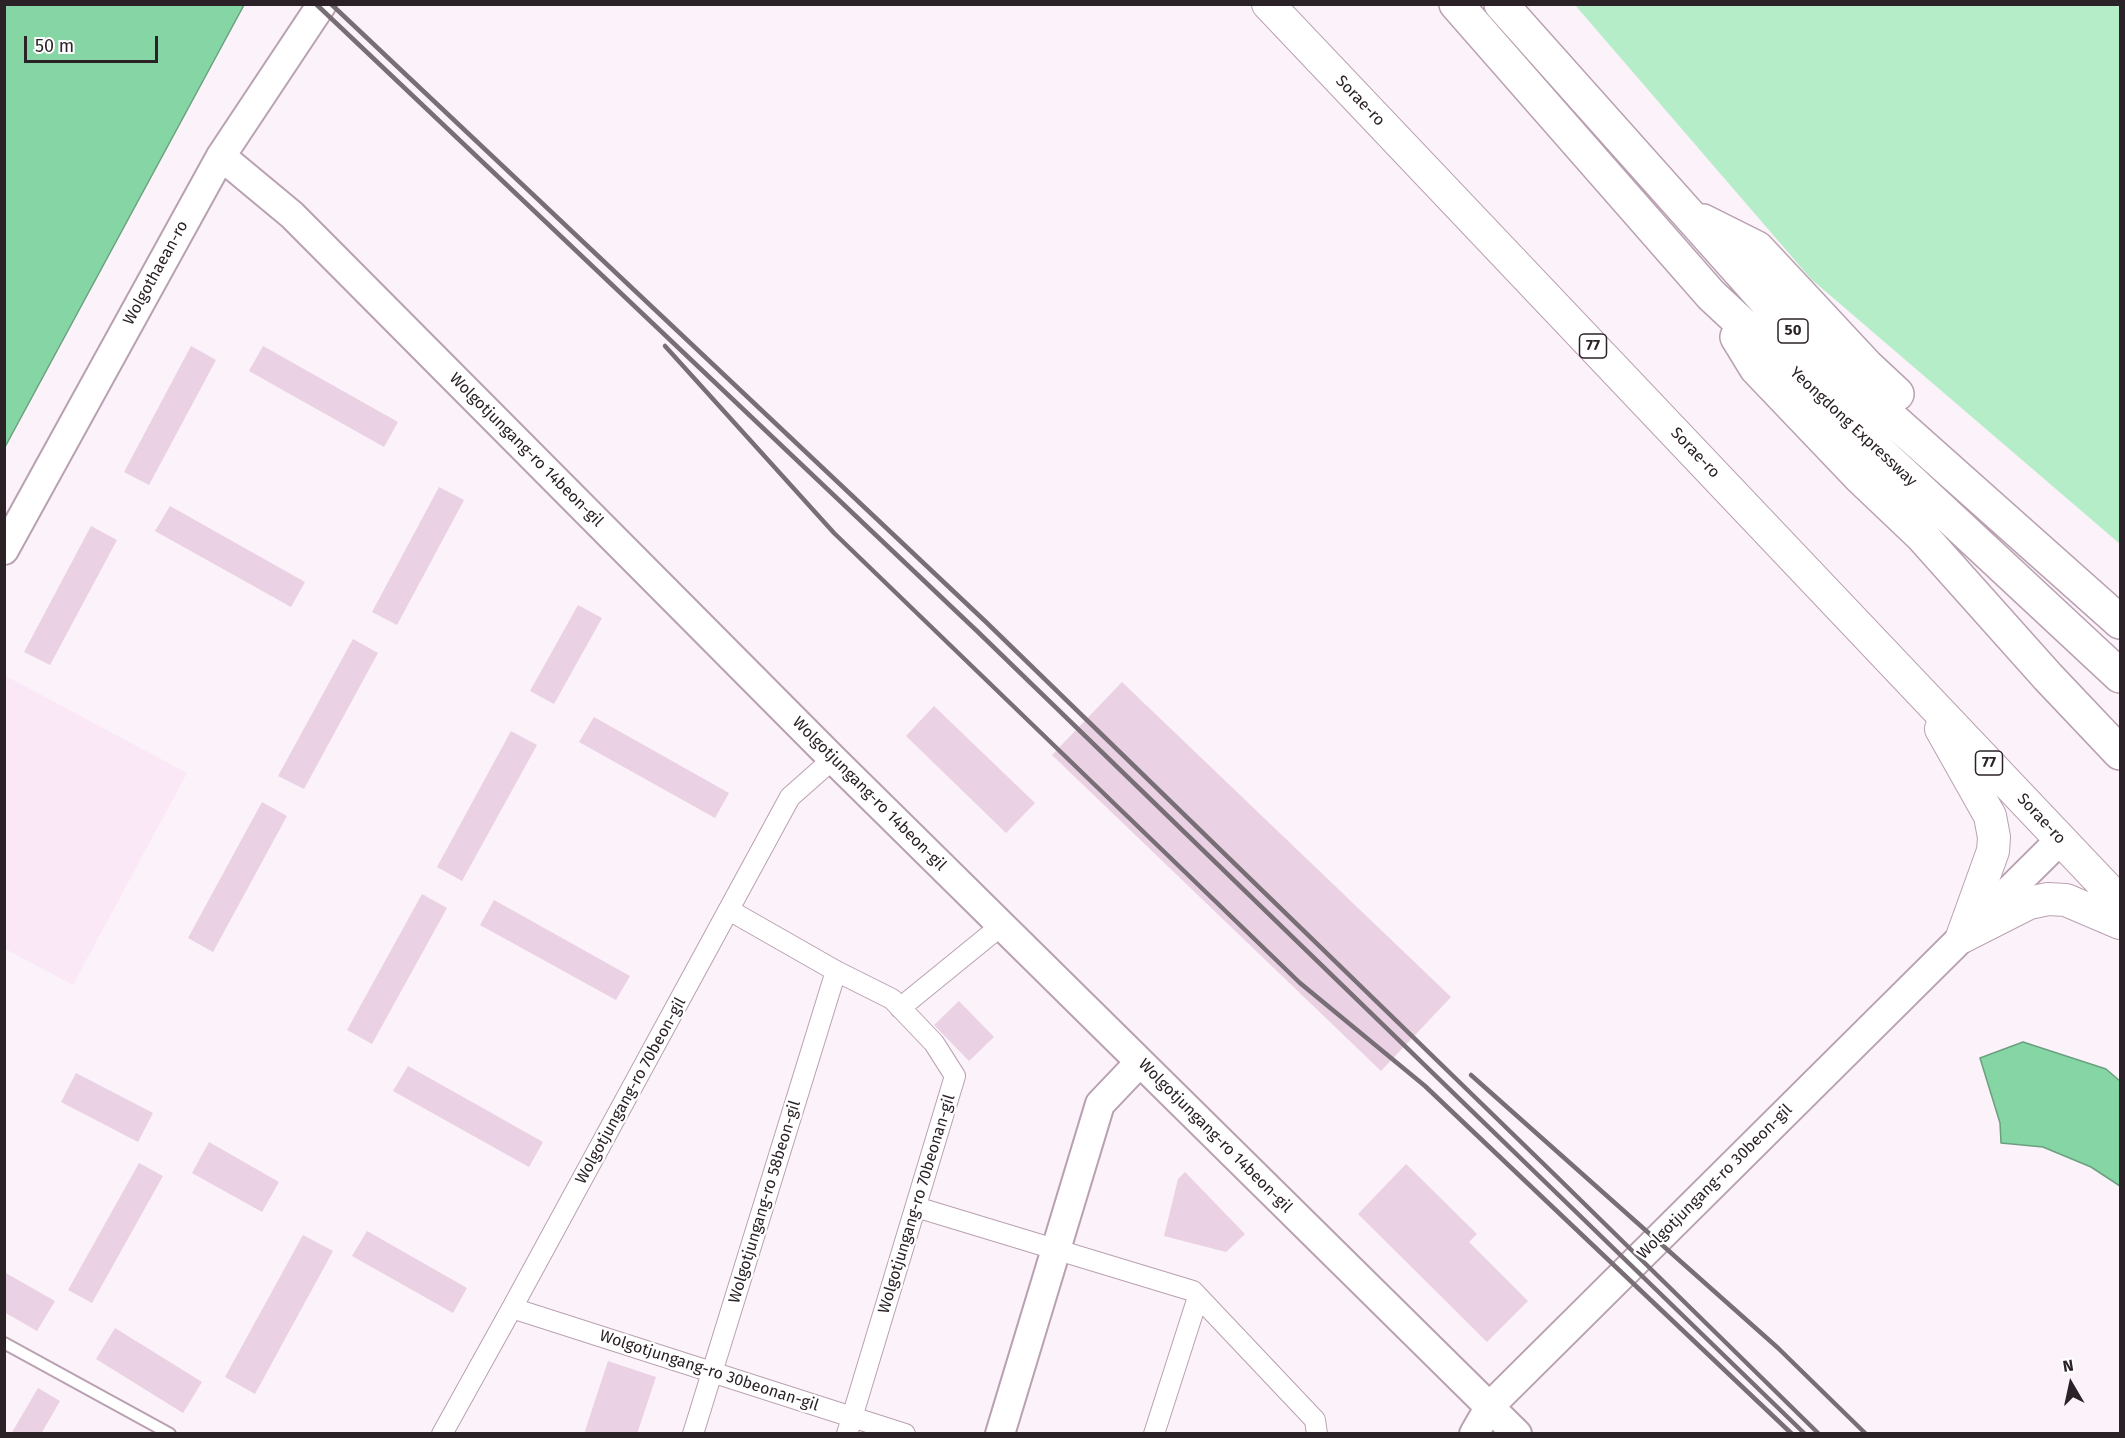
<!DOCTYPE html>
<style>
body{margin:0}
#map{position:relative;width:2125px;height:1438px;overflow:hidden;background:#fcf2f9;font-family:"Fira Sans",sans-serif}
canvas{display:block}
.frame{position:absolute;inset:0;border:6px solid #2b2228;pointer-events:none}
.north{position:absolute;left:2041px;top:1354px;width:60px;height:60px;-webkit-text-stroke:4px #fff;paint-order:stroke;rotate:351deg;font-size:16px;font-weight:700;line-height:24px;text-align:center;color:#2b2228}
.north::after{content:'';display:block;margin:auto;width:21px;height:27px;background:#2b2228;clip-path:polygon(50% 0,100% 100%,50% 72%,0 100%)}
.scale{position:absolute;left:24px;top:36px;width:134px;height:27px;box-sizing:border-box;border:3px solid #2b2228;border-top:0;padding-left:8px;font-size:18px;line-height:21px;white-space:nowrap;color:#2b2228;-webkit-text-stroke:4px #fff;paint-order:stroke}
</style>
<div id="map">
<canvas width="2125" height="1438"></canvas>
<div class="frame"></div>
<div class="north">N</div>
<div class="scale">50 m</div>
</div>
<script>
const c = document.querySelector('canvas').getContext('2d');
c.lineJoin = 'round';
function fill(path, color) {
  c.fillStyle = color;
  c.fill(path, 'evenodd');
}
function toPath(rows) {
  const path = new Path2D();
  for (const r of rows) {
    path.moveTo(r[0], r[1]);
    for (let i = 2; i < r.length; i += 2) path.lineTo(r[i], r[i + 1]);
  }
  return path;
}
function trace(path, color, width, dash) {
  c.strokeStyle = color;
  c.lineWidth = width;
  c.lineCap = dash ? 'butt' : 'round';
  c.setLineDash(dash || []);
  c.stroke(path);
}
function label(font, color, halo, rows, align = 'center') {
  c.font = font + ' "Fira Sans",sans-serif';
  c.lineWidth = 5;
  c.setLineDash([]);
  c.textBaseline = 'middle';
  c.strokeStyle = halo;
  c.fillStyle = color;
  for (const [text, x, y, turn = 0] of rows) {
    c.save();
    c.translate(x, y);
    c.rotate((+turn || 0) * Math.PI / 180);
    c.textAlign = isNaN(turn) ? turn : align;
    if (halo) c.strokeText(text, 0, 0);
    c.fillText(text, 0, 0);
    c.restore();
  }
}
fill(toPath([
 [4,675,187,773,73,985,5,949]
]), '#fbe8f6');
fill(toPath([
 [1575,5,2120,5,2120,544,1811,279]
]), '#b6edc9');
const water = toPath([
 [5,4,244,5,5,447,4,5,5,4],
 [2023,1042,2106,1069,2120,1081,2120,1186,2091,1167,2043,1147,2001,1143,2000,1123,1980,1058,2023,1042]
]);
fill(water, '#85d6a4');
trace(water, '#6aa07f', 1.5);
fill(toPath([
 [191,346,216,360,149,485,124,472],
 [263,346,398,422,384,447,249,371],
 [439,487,464,500,397,625,372,612],
 [170,506,305,582,291,607,155,531],
 [91,526,117,540,50,665,24,652],
 [578,605,602,618,554,704,530,691],
 [353,639,378,653,304,789,278,776],
 [1122,682,1451,997,1381,1071,1052,755],
 [934,706,1035,803,1006,833,906,736],
 [594,717,729,793,715,818,579,742],
 [511,731,537,745,462,881,437,867],
 [262,802,287,816,213,952,188,938],
 [422,894,447,908,372,1044,347,1030],
 [494,900,630,976,616,1000,480,925],
 [959,1001,994,1037,969,1061,934,1025],
 [408,1066,543,1142,529,1167,393,1091],
 [76,1073,153,1113,138,1142,61,1102],
 [209,1142,279,1182,262,1212,192,1173],
 [139,1163,163,1176,92,1303,68,1290],
 [1406,1164,1477,1234,1469,1242,1528,1301,1487,1342,1358,1214],
 [1185,1172,1245,1234,1226,1252,1164,1236,1178,1179],
 [367,1231,467,1288,453,1313,352,1256],
 [303,1235,333,1251,255,1394,225,1377],
 [4,1272,55,1301,37,1331,4,1312],
 [115,1328,202,1382,183,1413,96,1359],
 [608,1361,656,1377,637,1434,584,1434],
 [38,1388,60,1401,41,1434,11,1434]
]), '#ead1e3');
const lane = toPath([
 [4,1343,170,1434]
]);
const street = toPath([
 [729,910,836,971,892,999,934,1043,955,1076,847,1434],
 [900,1008,1002,925],
 [916,1207,1193,1291,1315,1420,1317,1434],
 [512,1308,905,1434],
 [442,1434,512,1308,790,797,833,759],
 [693,1434,836,971],
 [1154,1434,1198,1297]
]);
const secondary = toPath([
 [221,156,292,215,833,759,1517,1434],
 [4,550,221,156,322,4],
 [1000,1434,1100,1104,1140,1062],
 [1474,1434,1490,1406,2060,840]
]);
const primary = toPath([
 [1268,4,2120,902],
 [1941,729,1990,816,1994,837,1993,851,1962,937],
 [1962,937,2029,903,2048,899,2066,900,2120,923]
]);
const highway = toPath([
 [1456,4,1711,295,2120,676],
 [1501,4,1790,328,2120,622],
 [1703,221,1757,248,1867,366,1897,394],
 [1737,337,1756,368,1861,478,1922,536,2048,677,2120,753]
]);
trace(lane, '#b9a1b2', 14);
trace(street, '#b9a1b2', 22);
trace(secondary, '#b9a1b2', 32);
trace(primary, '#b9a1b2', 34);
trace(highway, '#b9a1b2', 36);
trace(lane, '#fff', 10);
trace(street, '#fff', 20);
trace(secondary, '#fff', 28);
trace(primary, '#fff', 32);
trace(highway, '#fff', 33);
trace(toPath([
 [316,4,978,632,1805,1434],
 [331,4,986,622,1556,1176,1819,1434],
 [665,346,834,533,1300,983,1425,1086,1792,1434],
 [1471,1075,1778,1348,1866,1434]
]), '#786e75', 4.5);
for (const [x, y, w] of [
 [1793,331,30],
 [1593,346,27],
 [1989,763,27]
]) {
  const box = new Path2D();
  box.roundRect(x - w / 2, y - 12, w, 24, 4.5);
  c.fillStyle = '#fff';
  c.fill(box);
  trace(box, '#2b2228', 1.5);
}
label('bold 15px', '#2b2228', null, [
 ["50",1793,331],
 ["77",1593,346],
 ["77",1989,763]
]);
label('16px', '#2b2228', '#fff', [
 ["Sorae-ro",1360,101,46],
 ["Wolgothaean-ro",156,273,-61],
 ["Yeongdong Expressway",1853,427,43],
 ["Wolgotjungang-ro 14beon-gil",526,450,45],
 ["Sorae-ro",1695,453,46],
 ["Wolgotjungang-ro 14beon-gil",869,794,45],
 ["Sorae-ro",2041,819,47],
 ["Wolgotjungang-ro 70beon-gil",631,1091,-61],
 ["Wolgotjungang-ro 14beon-gil",1215,1136,45],
 ["Wolgotjungang-ro 30beon-gil",1715,1182,-45],
 ["Wolgotjungang-ro 58beon-gil",765,1202,-73],
 ["Wolgotjungang-ro 70beonan-gil",917,1204,-73],
 ["Wolgotjungang-ro 30beonan-gil",709,1371,18]
]);
</script>
